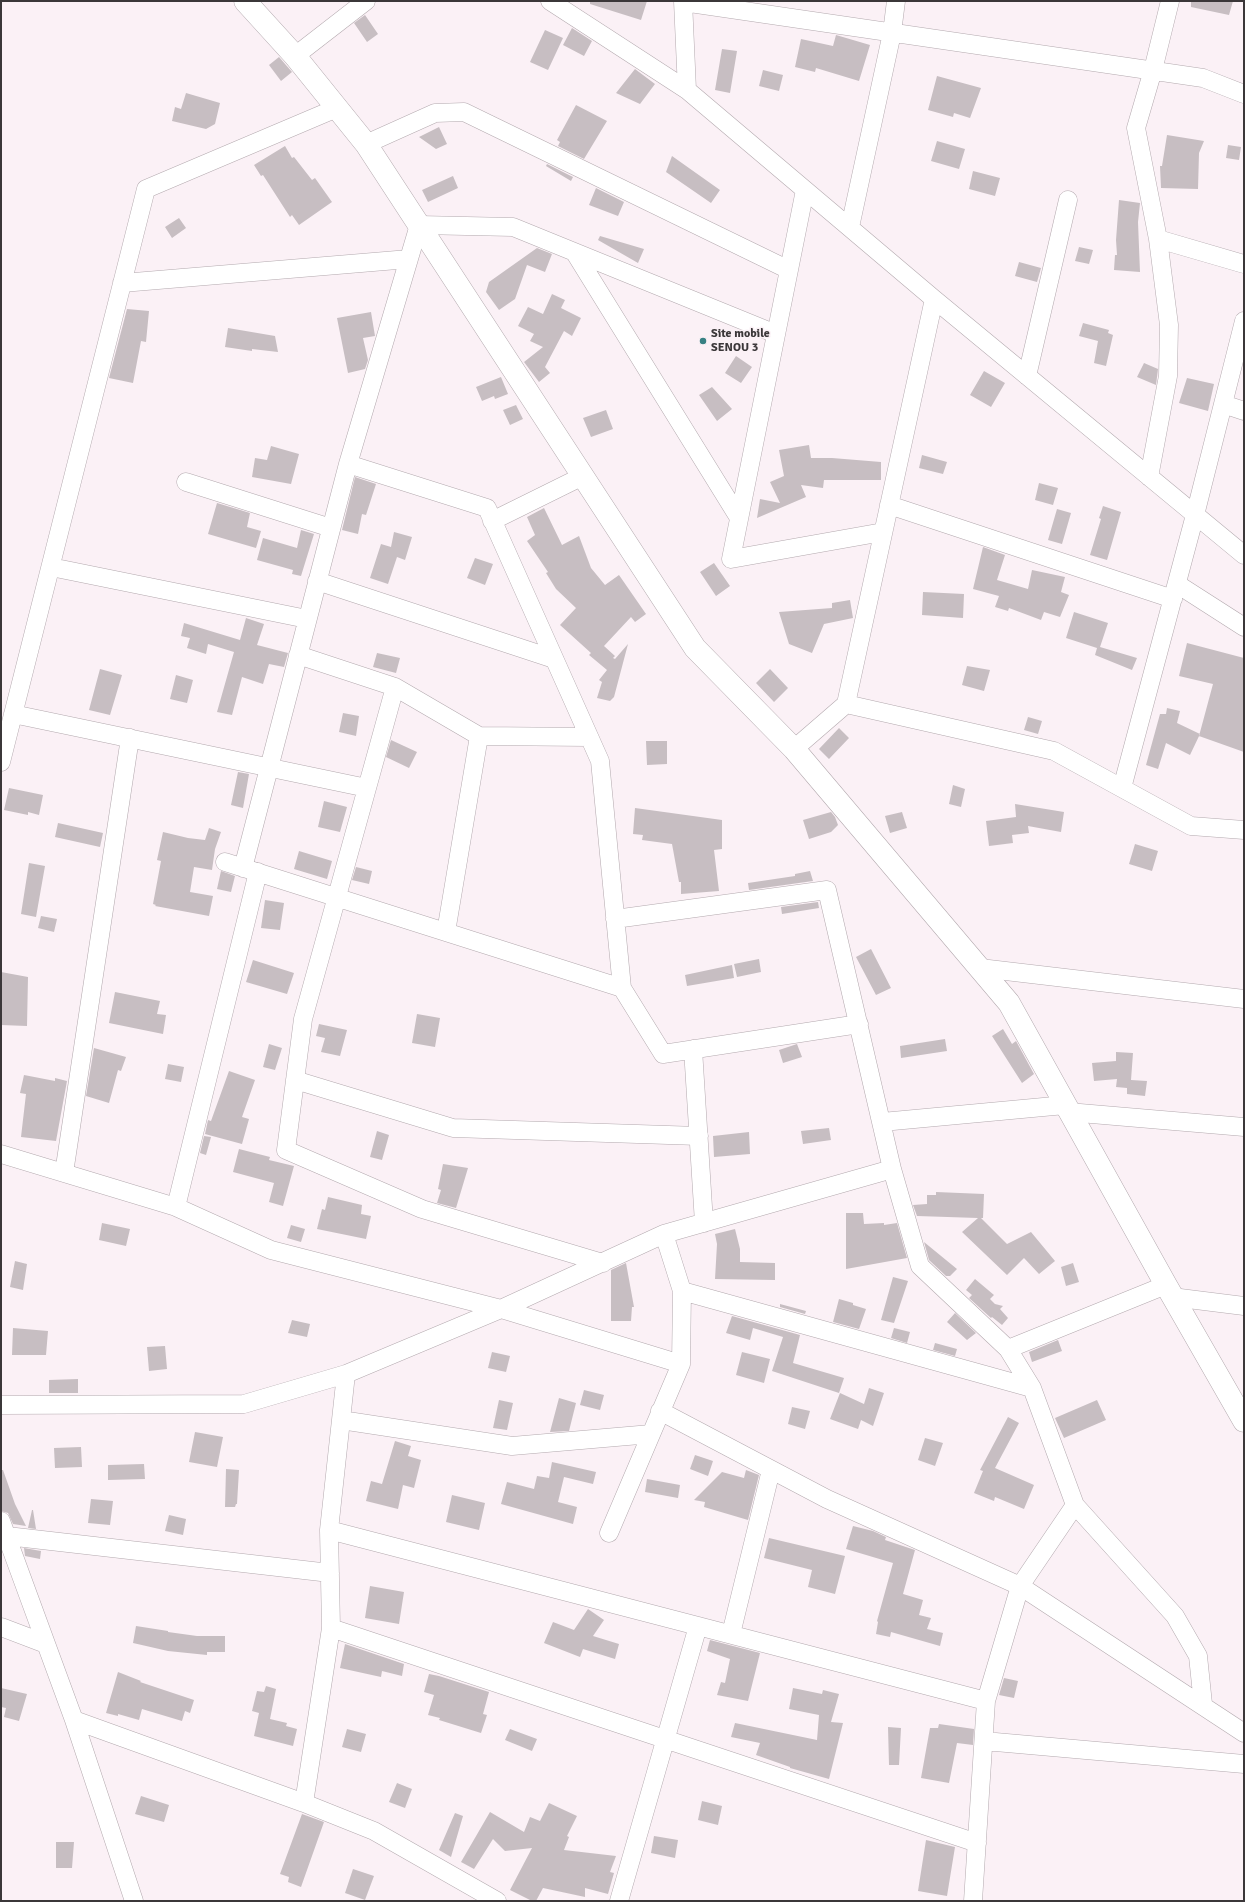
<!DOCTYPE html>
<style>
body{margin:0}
#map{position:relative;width:1245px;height:1902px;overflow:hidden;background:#fbf1f6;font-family:Signika,sans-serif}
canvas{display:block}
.frame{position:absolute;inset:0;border:2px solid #3b3739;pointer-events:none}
</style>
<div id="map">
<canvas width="1245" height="1902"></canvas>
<div class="frame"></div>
</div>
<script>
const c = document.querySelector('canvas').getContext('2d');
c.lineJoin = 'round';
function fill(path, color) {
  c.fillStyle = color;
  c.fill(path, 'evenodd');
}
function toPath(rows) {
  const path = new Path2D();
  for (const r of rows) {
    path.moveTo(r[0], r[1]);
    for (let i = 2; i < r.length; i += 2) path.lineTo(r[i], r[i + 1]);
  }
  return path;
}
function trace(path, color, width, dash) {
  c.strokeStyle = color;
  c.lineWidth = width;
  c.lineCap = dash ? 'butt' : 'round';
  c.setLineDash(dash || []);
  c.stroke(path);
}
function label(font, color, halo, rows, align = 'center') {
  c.font = font + ' Signika,sans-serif';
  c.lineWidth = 3;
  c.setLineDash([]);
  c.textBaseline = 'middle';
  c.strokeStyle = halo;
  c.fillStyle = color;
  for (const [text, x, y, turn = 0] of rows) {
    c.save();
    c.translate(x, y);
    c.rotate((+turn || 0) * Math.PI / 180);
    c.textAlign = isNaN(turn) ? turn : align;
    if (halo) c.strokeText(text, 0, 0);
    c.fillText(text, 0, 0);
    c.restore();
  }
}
fill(toPath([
 [590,1,647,1,641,20,590,4],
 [1191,1,1233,1,1229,15,1191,7],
 [365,15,378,34,367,42,354,23],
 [572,28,592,41,584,56,563,45],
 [545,30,563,38,548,70,530,62],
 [836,35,870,45,859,81,816,68,815,72,795,67,801,39,833,46],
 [722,49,737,51,730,93,715,90],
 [279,57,292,72,281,81,269,65],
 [635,69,655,84,640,104,616,93],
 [763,70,783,75,779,91,759,86],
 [937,76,981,88,970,118,954,113,953,117,928,110],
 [186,93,220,103,215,124,206,129,172,121,175,107,181,109],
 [576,105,607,121,584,159,558,146,560,142,557,140],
 [439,127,447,144,436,149,419,137],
 [1167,135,1204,141,1199,153,1198,189,1161,188,1160,166,1162,166],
 [937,141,965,149,959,169,931,161],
 [1228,145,1241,147,1239,160,1226,158],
 [285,146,292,158,294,157,312,180,315,178,332,202,299,225,292,215,290,217,263,175,261,176,254,165],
 [672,156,720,190,711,203,666,172],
 [547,164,573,177,571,181,546,166],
 [973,171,1000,178,995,196,969,189],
 [453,176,458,188,428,202,422,190],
 [596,188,624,202,618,216,589,205],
 [1119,200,1140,203,1138,222,1140,272,1114,270,1115,255,1117,255,1116,240],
 [179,218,186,228,172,238,165,227],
 [600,236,644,249,638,263,598,240],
 [1079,247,1093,250,1089,264,1075,261],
 [537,248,552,254,545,272,527,265,515,299,499,310,486,292,489,282],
 [1019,262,1041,268,1037,282,1015,276],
 [552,294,565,300,561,308,581,318,572,336,564,331,545,367,550,373,539,382,524,362,543,347,530,341,534,334,518,326,528,307,543,314],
 [127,309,149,311,146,342,141,341,133,383,109,378],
 [371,312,375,336,363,338,368,360,365,369,348,373,337,318],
 [1083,323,1109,330,1108,333,1113,335,1106,366,1094,363,1098,341,1079,336],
 [228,328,275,336,278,352,252,349,252,351,225,347],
 [736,356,752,367,741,383,725,373],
 [1144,363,1158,369,1156,385,1137,377],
 [984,371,1005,383,991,407,970,395],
 [501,377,508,394,495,399,494,396,482,401,476,387],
 [1187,378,1214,384,1208,411,1179,403],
 [712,387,732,409,717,421,699,395],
 [516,405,523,419,510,425,503,410],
 [606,410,613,429,591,437,583,418],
 [809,445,811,458,832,458,881,462,881,480,824,480,823,488,801,485,806,497,757,518,760,499,780,503,770,482,784,476,779,450],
 [271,446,299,454,291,484,252,477,255,458,267,460],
 [922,455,947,462,943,474,919,468],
 [355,477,376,484,366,515,362,514,358,534,342,530],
 [1039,483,1058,488,1053,505,1035,500],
 [217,503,250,513,247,527,261,531,256,548,208,534],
 [1103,506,1121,512,1107,560,1090,555,1101,519,1099,518],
 [544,508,562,545,579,536,591,568,605,585,619,575,646,614,635,622,631,617,604,646,615,656,613,658,615,659,628,644,614,697,610,701,597,698,602,682,599,680,607,670,589,655,591,653,560,625,576,608,556,589,546,573,548,572,527,541,535,535,527,517],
 [1057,509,1071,513,1062,544,1048,540],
 [301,530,314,534,301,576,292,574,293,570,257,560,263,538,297,548],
 [394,532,412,537,405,560,397,557,388,584,370,578,381,544,391,547],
 [983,547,1005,555,997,580,1028,589,1032,570,1065,577,1061,592,1069,595,1060,617,1044,612,1041,620,1009,608,1008,611,995,607,999,596,973,589],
 [475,558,493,564,485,585,467,578],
 [714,563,730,586,716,596,700,572],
 [923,592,964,594,963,618,922,615],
 [850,600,853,618,824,624,812,653,789,644,779,612,832,608,832,603],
 [1074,612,1108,623,1100,647,1137,658,1132,670,1095,655,1097,648,1066,638],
 [246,618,264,624,257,645,288,653,284,667,269,664,263,684,242,677,232,715,217,712,234,652,208,644,206,654,187,648,190,638,181,636,184,623,240,640],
 [1187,643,1244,658,1244,752,1199,736,1213,684,1179,676],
 [377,653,400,658,396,673,373,667],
 [967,666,990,670,984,691,962,685],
 [100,669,122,675,110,715,89,710],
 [770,669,788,688,774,702,756,683],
 [176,675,193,680,187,703,170,699],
 [1167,708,1180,711,1177,723,1200,734,1190,755,1166,743,1158,769,1146,765,1160,714,1166,714],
 [343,713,359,716,356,736,339,732],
 [1028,717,1042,721,1038,734,1024,730],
 [839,728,849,738,829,759,819,749],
 [391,740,417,752,409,768,386,757],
 [646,741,667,741,667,764,647,765],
 [238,772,249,774,243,808,231,805],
 [953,785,965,789,961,807,949,804],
 [9,788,43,795,39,815,28,812,28,815,4,810],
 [324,801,347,807,340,832,318,827],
 [1015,804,1064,812,1061,832,1028,826,1029,833,1012,835,1013,843,989,846,986,821,1016,817],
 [635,808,722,820,722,849,714,850,719,891,681,894,681,882,679,882,672,844,642,840,643,835,633,834],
 [831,812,835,817,838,825,831,832,809,839,803,820],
 [902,812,907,828,890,833,885,816],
 [58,823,103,833,100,847,55,837],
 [209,828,221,832,215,849,212,870,194,867,190,892,213,896,209,916,155,906,156,905,153,904,161,861,157,860,163,832,188,838,205,840],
 [1135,844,1158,851,1152,871,1129,864],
 [299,851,332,861,327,879,294,869],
 [29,863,45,866,36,917,21,914],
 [356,867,372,871,369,884,352,880],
 [221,871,235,876,231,892,217,889],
 [810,871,813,881,749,890,748,883,795,876,795,874],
 [265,900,284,903,280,930,261,928],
 [818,902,819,908,782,914,781,907],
 [41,916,57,919,54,932,38,928],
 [871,949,891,988,876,995,856,957],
 [759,959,761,972,737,977,734,964],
 [253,960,294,973,287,994,246,982],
 [732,965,734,978,687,986,685,975],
 [1,972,28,977,27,1026,1,1025],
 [115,992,160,1001,157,1014,166,1015,163,1034,109,1023],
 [417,1014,440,1018,435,1047,412,1043],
 [319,1024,347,1030,340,1056,321,1052,325,1038,316,1036],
 [1003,1029,1012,1044,1016,1041,1034,1074,1022,1083,992,1036],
 [945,1039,947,1051,901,1058,900,1046],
 [269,1044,282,1048,275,1070,263,1067],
 [797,1044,802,1057,783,1063,779,1050],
 [94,1048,126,1057,121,1071,118,1070,109,1103,86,1096],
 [1116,1052,1133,1053,1131,1080,1147,1081,1145,1096,1127,1094,1127,1088,1116,1087,1117,1079,1094,1081,1092,1063,1116,1061],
 [168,1064,184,1067,181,1082,165,1079],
 [229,1071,255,1080,242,1117,249,1119,242,1144,205,1134,208,1120,211,1121],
 [24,1075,55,1081,55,1078,67,1081,56,1141,21,1137,26,1094,20,1093],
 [829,1128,831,1140,803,1144,801,1131],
 [377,1131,389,1135,382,1160,370,1157],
 [749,1132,750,1154,714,1157,713,1136],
 [204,1136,211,1137,206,1155,200,1153],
 [239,1149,270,1157,269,1160,294,1166,283,1206,269,1202,274,1183,233,1172],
 [443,1164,468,1168,456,1208,437,1203,441,1190,438,1189],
 [936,1192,984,1194,983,1218,981,1218,1007,1244,1031,1232,1055,1261,1039,1274,1024,1258,1007,1275,962,1232,978,1218,917,1216,913,1205,927,1204,927,1195,936,1195],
 [328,1197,362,1205,361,1214,371,1216,366,1239,317,1229,322,1209,325,1210],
 [846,1213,863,1213,864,1224,884,1223,884,1225,897,1223,907,1258,846,1269],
 [102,1223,130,1229,126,1246,99,1240],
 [291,1225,305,1229,301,1242,287,1238],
 [735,1229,740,1249,740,1262,775,1263,775,1280,715,1279,717,1244,715,1234],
 [924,1242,957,1269,950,1276,946,1276,929,1260],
 [15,1261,27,1264,23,1290,10,1287],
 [626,1263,634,1307,632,1307,631,1321,611,1321,611,1270],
 [1073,1263,1079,1282,1066,1286,1061,1267],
 [893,1277,908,1281,894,1323,881,1320],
 [975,1279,994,1295,990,1299,995,1304,1003,1306,1000,1309,1008,1318,1002,1325,992,1317,991,1318,969,1298,972,1295,966,1290],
 [839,1299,853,1303,853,1305,866,1309,859,1329,833,1322],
 [780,1304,806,1311,805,1314,780,1307],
 [955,1313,976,1333,967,1340,947,1322],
 [732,1316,800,1335,793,1363,844,1378,839,1393,772,1371,783,1337,753,1328,750,1340,726,1333],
 [292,1320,310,1324,307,1337,288,1333],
 [13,1328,48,1331,46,1355,12,1355],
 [894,1328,910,1332,907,1343,891,1338],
 [1058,1340,1062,1351,1032,1362,1029,1352],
 [935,1343,957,1349,955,1356,933,1350],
 [165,1346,167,1369,149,1371,147,1347],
 [492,1352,510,1356,506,1372,488,1368],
 [742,1352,770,1359,764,1383,736,1375],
 [78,1379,78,1393,49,1393,49,1380],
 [869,1388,884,1393,873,1426,861,1420,858,1429,830,1419,840,1393,864,1404],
 [584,1390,604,1395,600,1410,580,1405],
 [559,1398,576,1403,569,1431,550,1432],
 [499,1400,513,1403,507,1430,493,1428],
 [1097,1400,1106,1420,1064,1438,1055,1418],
 [792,1407,810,1411,805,1429,788,1424],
 [1008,1417,1019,1423,995,1468,1034,1485,1024,1509,995,1497,994,1501,974,1493,983,1471,980,1470],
 [195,1432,223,1437,217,1467,189,1462],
 [925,1438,943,1443,935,1466,918,1460],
 [395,1441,411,1446,408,1456,421,1460,414,1488,403,1485,398,1509,366,1501,371,1481,382,1484],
 [81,1447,82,1467,55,1468,54,1448],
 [695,1455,713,1461,708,1476,690,1469],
 [552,1462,596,1472,593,1484,564,1477,558,1502,577,1507,573,1524,501,1504,507,1482,534,1489,537,1476,549,1478],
 [144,1464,145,1479,108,1480,108,1465],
 [226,1469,239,1470,237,1504,236,1504,235,1507,225,1507],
 [1,1470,3,1470,15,1504,26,1526,13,1524,8,1513,1,1511],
 [746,1470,759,1475,748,1520,704,1507,705,1502,694,1500,722,1472,744,1478],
 [647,1479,680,1485,678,1498,645,1492],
 [452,1495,485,1503,479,1530,446,1522],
 [91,1499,113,1501,110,1525,88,1523],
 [32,1510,33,1510,36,1529,28,1528],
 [169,1515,186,1519,183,1535,165,1531],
 [853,1526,873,1531,886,1537,885,1540,915,1550,903,1594,923,1600,919,1615,931,1618,927,1629,943,1633,940,1646,891,1632,890,1637,876,1634,878,1622,877,1621,893,1563,846,1549],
 [769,1538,845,1556,835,1594,808,1587,812,1570,764,1558],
 [24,1548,41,1551,40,1559,25,1556],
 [370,1586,404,1592,399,1624,365,1618],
 [588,1609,604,1620,593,1636,619,1644,615,1659,583,1649,580,1657,544,1643,553,1622,574,1630],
 [136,1626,168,1631,168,1632,197,1636,225,1636,225,1652,207,1652,207,1655,168,1651,133,1643],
 [710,1640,760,1653,748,1701,717,1695,721,1682,725,1683,730,1659,707,1651],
 [345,1644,404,1664,402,1676,382,1671,381,1677,340,1668],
 [118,1672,141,1681,140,1682,194,1700,190,1713,185,1711,182,1721,142,1709,139,1720,118,1714,118,1716,106,1713],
 [429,1674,439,1676,489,1692,483,1714,487,1715,481,1733,439,1720,440,1718,428,1715,434,1695,424,1692],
 [1004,1678,1018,1681,1014,1698,999,1695],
 [266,1686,276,1689,270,1719,287,1723,286,1726,297,1729,293,1746,254,1736,259,1713,252,1711,257,1691,264,1692],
 [1,1688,27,1694,19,1721,4,1717,6,1708,1,1707],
 [793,1688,822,1694,823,1690,839,1694,831,1722,843,1723,829,1779,790,1768,790,1767,756,1755,760,1743,731,1737,735,1723,817,1740,819,1715,789,1709],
 [939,1724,974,1729,973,1745,957,1743,949,1783,921,1778,930,1728,938,1728],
 [888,1727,901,1728,899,1765,889,1765],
 [347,1729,366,1734,361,1752,342,1747],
 [510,1729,537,1739,532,1751,505,1740],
 [397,1783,412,1789,405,1808,389,1802],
 [141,1796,169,1805,164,1822,135,1814],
 [702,1801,722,1806,718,1825,698,1820],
 [549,1803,577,1816,567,1836,569,1837,564,1850,616,1856,610,1872,614,1873,608,1894,585,1888,585,1897,543,1888,536,1901,532,1901,510,1890,532,1848,505,1851,493,1839,474,1869,461,1862,490,1812,524,1832,530,1817,540,1821],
 [455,1813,463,1816,451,1857,439,1850],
 [302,1814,324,1822,301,1887,288,1882,289,1877,280,1874],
 [654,1836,678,1840,675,1858,651,1853],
 [926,1840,955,1847,947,1896,918,1891],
 [56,1842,74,1842,72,1868,56,1868],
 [353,1869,374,1876,365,1900,345,1893]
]), '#c7bec2');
const street = toPath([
 [550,1,687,90,934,299,1244,555],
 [683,1,687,90],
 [683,2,1203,78,1244,94],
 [295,56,366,1],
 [366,144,435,113,464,112,789,270],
 [805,190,731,559,883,532],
 [850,227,892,33,896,1],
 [1158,239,1244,264],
 [575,253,739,518],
 [122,283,409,259],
 [1027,376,1068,200],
 [1223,404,1244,411],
 [348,464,487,508,600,761,622,988,663,1054,859,1024],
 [1149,477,1168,376,1169,325,1158,239,1136,128,1153,70,1170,1],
 [186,482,331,528],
 [889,505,1173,599],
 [492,521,583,476],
 [51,567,307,619],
 [317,581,554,659],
 [1177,584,1244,627],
 [298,655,395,687,479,736,589,737],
 [395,687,303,1019,286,1150,422,1209,603,1263],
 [846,704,1054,751,1191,826,1244,830],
 [13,714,367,788],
 [794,749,846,704,934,299],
 [1,762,146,189,337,108],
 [1122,788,1195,515,1244,321],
 [225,862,622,988],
 [243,868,348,464,419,225,513,227,776,334],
 [615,919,827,890,892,1169,920,1266,1008,1349,1032,1388,1075,1505,1175,1616,1198,1656,1203,1704],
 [446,932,479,736],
 [980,968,1244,999],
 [693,1049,704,1223],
 [295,1080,453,1128,699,1136],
 [1068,1112,1244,1127],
 [882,1122,1065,1105],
 [1,1154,176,1207,271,1250,501,1309,681,1364],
 [64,1173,130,738],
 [176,1207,258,872],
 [682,1291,1032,1388],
 [1172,1297,1244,1306],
 [1008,1349,1166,1285],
 [1,1405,244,1404,346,1374,501,1309,664,1234,892,1169],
 [660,1411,827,1499,1020,1586,1244,1733],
 [341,1420,512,1446,651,1434],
 [1,1521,74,1720,134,1901],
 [329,1530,986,1701],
 [609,1533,681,1364,682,1291,664,1234],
 [7,1536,330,1573],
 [1,1627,46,1644],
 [331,1628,977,1843],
 [731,1634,771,1470],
 [74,1720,304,1803,374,1831,497,1901],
 [984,1741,1244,1764],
 [304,1803,331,1628,329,1530,346,1374],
 [619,1901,698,1626],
 [973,1901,986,1701,1020,1586,1075,1505]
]);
const secondary = toPath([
 [245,1,295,56,366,144,695,648,794,749,1009,1003,1166,1285,1244,1421]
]);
trace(street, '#b3a9ae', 19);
trace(secondary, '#b3a9ae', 23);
trace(street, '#fff', 18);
trace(secondary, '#fff', 22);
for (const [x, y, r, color] of [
 [703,341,4,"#378083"]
]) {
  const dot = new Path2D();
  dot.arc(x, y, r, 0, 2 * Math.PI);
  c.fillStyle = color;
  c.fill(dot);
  trace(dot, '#fbf1f6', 1.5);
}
label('bold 12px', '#3b3739', '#fbf1f6', [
 ["Site mobile",711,334],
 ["SENOU 3",711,348]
], 'left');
</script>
